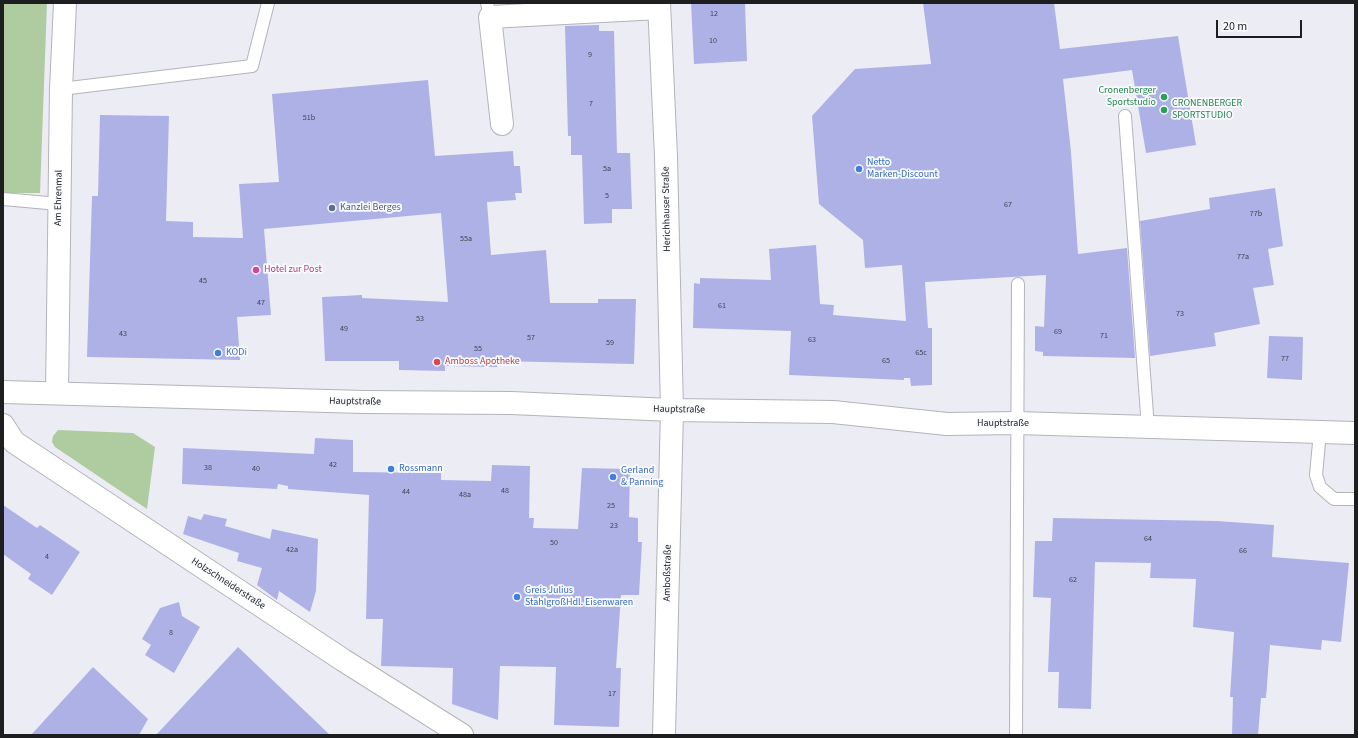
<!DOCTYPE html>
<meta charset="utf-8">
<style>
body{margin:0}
#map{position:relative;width:1358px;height:738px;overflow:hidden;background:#ecedf4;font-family:"Source Sans 3",sans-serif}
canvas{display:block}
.frame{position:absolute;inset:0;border:4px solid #1d1e20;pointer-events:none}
.scale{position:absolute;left:1216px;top:20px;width:86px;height:18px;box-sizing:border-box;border:2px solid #1d1e20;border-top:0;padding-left:5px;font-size:12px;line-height:14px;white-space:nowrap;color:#1d1e20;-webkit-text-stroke:3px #fafbff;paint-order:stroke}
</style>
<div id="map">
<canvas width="1358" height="738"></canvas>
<div class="frame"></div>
<div class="scale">20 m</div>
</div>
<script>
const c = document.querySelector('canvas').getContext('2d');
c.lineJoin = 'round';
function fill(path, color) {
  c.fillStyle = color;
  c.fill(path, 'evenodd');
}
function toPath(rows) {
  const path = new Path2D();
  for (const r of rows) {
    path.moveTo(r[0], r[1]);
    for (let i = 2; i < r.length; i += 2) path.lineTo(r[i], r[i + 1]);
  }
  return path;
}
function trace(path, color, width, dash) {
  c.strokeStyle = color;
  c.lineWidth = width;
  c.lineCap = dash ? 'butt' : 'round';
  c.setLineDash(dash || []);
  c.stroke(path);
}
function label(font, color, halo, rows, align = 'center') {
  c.font = font + ' "Source Sans 3",sans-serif';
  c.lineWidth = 3.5;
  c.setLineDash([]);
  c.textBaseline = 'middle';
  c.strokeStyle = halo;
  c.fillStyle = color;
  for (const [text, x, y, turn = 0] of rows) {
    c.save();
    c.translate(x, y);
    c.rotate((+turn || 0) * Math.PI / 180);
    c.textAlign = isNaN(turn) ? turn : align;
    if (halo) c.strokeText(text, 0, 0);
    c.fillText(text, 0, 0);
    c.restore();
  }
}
fill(toPath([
 [3,3,47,3,40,193,3,193],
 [58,430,133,433,155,447,147,509,55,447,52,442,53,436]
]), '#afcba0');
fill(toPath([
 [691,3,745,3,747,61,694,64],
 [923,3,1054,3,1060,49,1178,36,1196,145,1146,153,1132,70,1063,79,1071,152,1078,254,1127,248,1135,358,1043,356,1043,352,1035,351,1035,326,1044,327,1046,275,925,282,928,328,932,328,932,385,911,386,910,378,904,378,904,380,789,375,791,331,693,328,694,283,700,284,700,278,771,280,769,249,816,245,820,304,834,305,833,315,906,321,902,265,865,268,863,240,819,204,812,116,855,69,931,64],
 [599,25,599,31,614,31,617,153,630,153,632,209,612,209,612,223,584,224,582,155,571,155,571,136,568,136,565,26],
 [428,80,435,156,513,151,514,166,520,166,522,193,515,193,516,200,487,202,491,255,546,250,550,303,598,303,598,299,636,299,634,364,497,361,497,367,445,366,445,371,399,370,399,361,325,361,322,297,362,295,362,298,448,302,441,213,264,229,271,315,237,317,240,360,87,357,92,196,98,196,100,115,169,116,166,221,193,222,193,237,243,238,239,184,279,182,272,94],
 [1275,188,1283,246,1268,249,1274,285,1253,288,1260,324,1214,333,1216,346,1150,356,1140,221,1210,209,1209,198],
 [1269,336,1303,337,1302,380,1267,378],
 [315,438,353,440,353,472,441,473,441,480,491,481,492,465,530,466,529,518,534,518,533,528,578,529,582,468,630,469,629,517,638,518,638,542,642,542,639,595,621,595,616,668,621,668,619,727,554,725,556,667,500,666,498,720,452,704,453,668,381,666,383,619,366,619,369,495,288,489,288,486,278,484,277,489,182,484,183,448,314,454],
 [3,505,37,528,40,525,80,552,52,595,28,579,31,574,3,554],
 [204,514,227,519,225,526,270,539,272,529,318,539,316,591,310,612,279,591,277,600,257,585,262,568,237,561,239,553,183,534,188,516,201,520],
 [1053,518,1217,521,1274,525,1272,557,1349,563,1341,642,1322,640,1321,650,1270,645,1266,698,1261,698,1258,735,1232,735,1233,697,1230,697,1234,632,1193,627,1196,579,1150,578,1151,563,1095,562,1091,709,1058,708,1059,672,1048,672,1051,598,1033,597,1035,541,1052,541],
 [179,602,182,616,200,627,174,673,145,655,151,645,142,639,160,608],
 [238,647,330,735,156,735],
 [93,667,148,719,139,735,31,735]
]), '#aeb1e6');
const lane = toPath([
 [487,3,490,17],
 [61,89,252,66,268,3],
 [1125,116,1148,428],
 [3,199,59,204],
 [1320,432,1316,475,1320,487,1334,499,1355,499],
 [1016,735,1018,284]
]);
const street = toPath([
 [659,3,666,157,672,410],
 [502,124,490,17,659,8],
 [57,393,61,89,65,3],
 [3,425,14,442,343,660,462,735]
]);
const secondary = toPath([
 [3,392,364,402,511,403,672,410,833,412,947,424,1016,423,1355,433],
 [664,735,672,410]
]);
trace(lane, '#b3b3ba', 14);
trace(street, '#b3b3ba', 24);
trace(secondary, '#b3b3ba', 24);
trace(lane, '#fff', 12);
trace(street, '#fff', 22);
trace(secondary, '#fff', 22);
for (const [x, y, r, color] of [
 [1164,97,4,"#2e9e5b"],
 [1164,110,4,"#2e9e5b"],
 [859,169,4,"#3f7fe0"],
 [332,208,4,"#5c6f8a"],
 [256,270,4,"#d1479c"],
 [218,353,4,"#3f7fe0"],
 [437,362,4,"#e0444e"],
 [391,469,4,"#3f7fe0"],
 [613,477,4,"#3f7fe0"],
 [517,597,4,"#3f7fe0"]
]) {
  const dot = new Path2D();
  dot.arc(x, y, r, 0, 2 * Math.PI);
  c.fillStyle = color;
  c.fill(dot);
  trace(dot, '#fafbff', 1.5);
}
label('8px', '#414352', null, [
 ["12",714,14],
 ["10",713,41],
 ["9",590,55],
 ["7",591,104],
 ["51b",309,118],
 ["5a",607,169],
 ["5",607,196],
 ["67",1008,205],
 ["77b",1256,214],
 ["55a",466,239],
 ["77a",1243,257],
 ["45",203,281],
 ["47",261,303],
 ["61",722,306],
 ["73",1180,314],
 ["53",420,319],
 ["49",344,329],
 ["69",1058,332],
 ["43",123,334],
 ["71",1104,336],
 ["57",531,338],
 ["63",812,340],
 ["59",610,343],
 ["55",478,349],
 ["65c",921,353],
 ["77",1285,359],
 ["65",886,361],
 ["42",333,465],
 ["38",208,468],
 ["40",256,469],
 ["48",505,491],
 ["44",406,492],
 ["48a",465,495],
 ["25",611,506],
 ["23",614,526],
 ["64",1148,539],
 ["50",554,543],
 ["42a",292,550],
 ["66",1243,551],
 ["4",47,557],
 ["62",1073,580],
 ["8",171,633],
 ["17",612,694]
]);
label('10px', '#27864d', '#fafbff', [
 ["Cronenberger",1156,91],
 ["Sportstudio",1156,103],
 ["CRONENBERGER",1172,104,"left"],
 ["SPORTSTUDIO",1172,116,"left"]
], 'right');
label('10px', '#366cbe', '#fafbff', [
 ["Netto",867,163],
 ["Marken-Discount",867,175],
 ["KODi",226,353],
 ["Rossmann",399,469],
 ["Gerland",621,471],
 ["& Panning",621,483],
 ["Greis Julius",525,591],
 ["StahlgroßHdl. Eisenwaren",525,603]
], 'left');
label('10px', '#1d1e20', '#fafbff', [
 ["Am Ehrenmal",59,198,-89],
 ["Herichhauser Straße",667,209,-91],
 ["Hauptstraße",355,402,1],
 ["Hauptstraße",679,410,1],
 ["Hauptstraße",1003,424],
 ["Amboßstraße",668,573,-89],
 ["Holzschneiderstraße",228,584,33]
]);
label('10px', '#4e5e75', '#fafbff', [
 ["Kanzlei Berges",340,208]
], 'left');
label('10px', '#b23c85', '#fafbff', [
 ["Hotel zur Post",264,270]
], 'left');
label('10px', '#be3a42', '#fafbff', [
 ["Amboss Apotheke",445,362]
], 'left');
</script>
